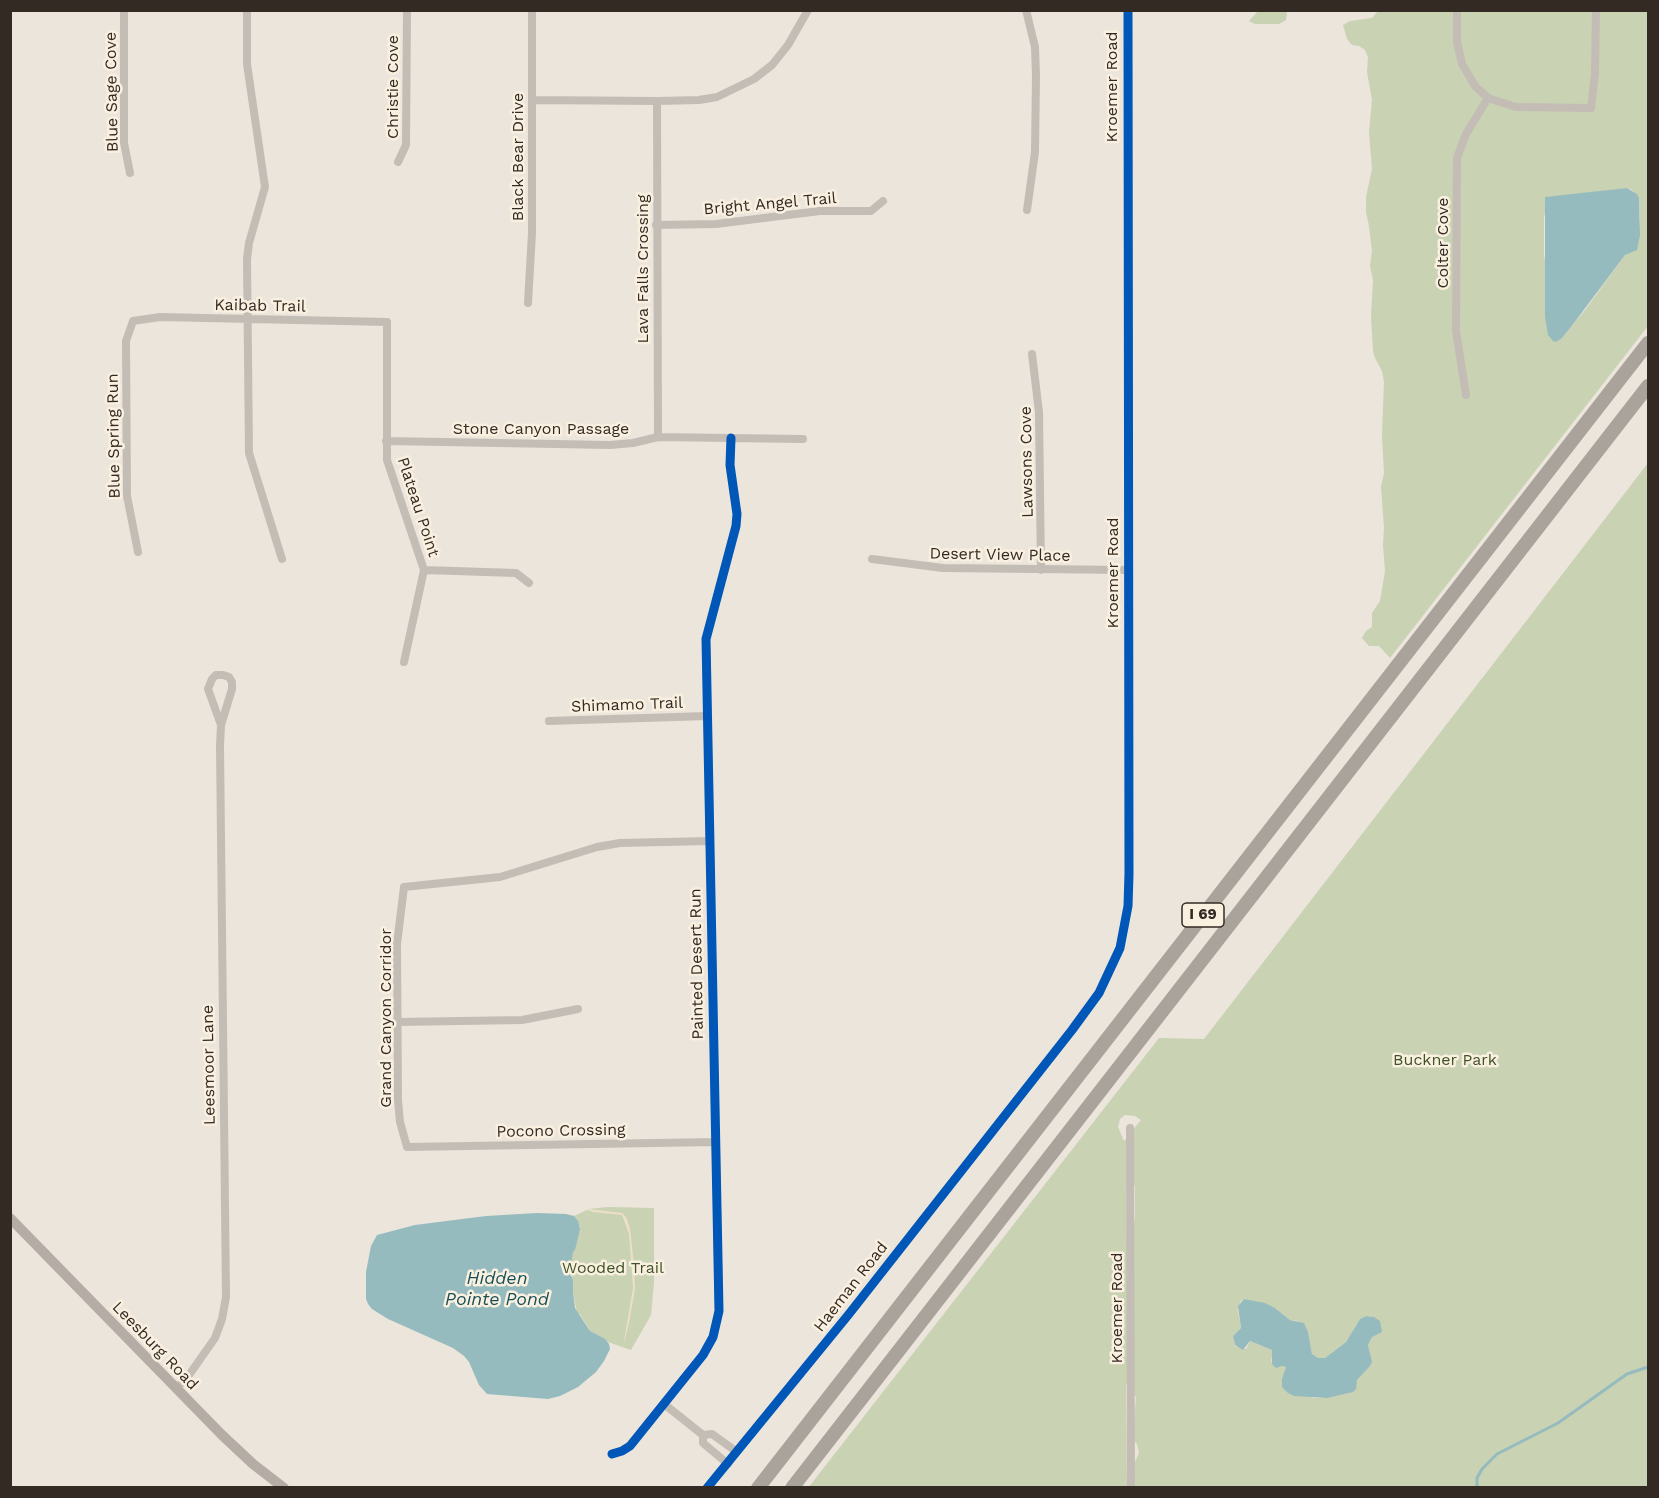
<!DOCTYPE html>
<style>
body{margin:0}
#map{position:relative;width:1659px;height:1498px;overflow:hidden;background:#ebe5db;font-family:"Work Sans",sans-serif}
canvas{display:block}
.frame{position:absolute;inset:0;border:12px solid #342a24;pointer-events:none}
</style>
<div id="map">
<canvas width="1659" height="1498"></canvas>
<div class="frame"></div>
</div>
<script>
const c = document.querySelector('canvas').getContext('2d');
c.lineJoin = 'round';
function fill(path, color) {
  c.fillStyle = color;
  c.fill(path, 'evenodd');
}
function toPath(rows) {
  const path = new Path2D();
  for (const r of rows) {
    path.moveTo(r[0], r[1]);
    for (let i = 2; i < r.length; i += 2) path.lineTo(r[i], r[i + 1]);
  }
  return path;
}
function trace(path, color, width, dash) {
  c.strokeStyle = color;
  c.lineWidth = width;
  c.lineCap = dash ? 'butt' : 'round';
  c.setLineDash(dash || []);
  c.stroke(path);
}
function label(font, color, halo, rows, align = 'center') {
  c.font = font + ' "Work Sans",sans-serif';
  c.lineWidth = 5;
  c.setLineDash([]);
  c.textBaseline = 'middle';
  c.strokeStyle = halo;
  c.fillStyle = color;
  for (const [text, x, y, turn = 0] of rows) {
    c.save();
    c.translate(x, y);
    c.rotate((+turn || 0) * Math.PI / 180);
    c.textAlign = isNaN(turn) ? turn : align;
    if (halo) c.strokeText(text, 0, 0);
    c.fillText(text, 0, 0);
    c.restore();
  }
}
fill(toPath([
 [1259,10,1285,11,1287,13,1286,20,1279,24,1255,24,1249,21],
 [1378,11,1648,11,1648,326,1390,658,1379,646,1369,646,1362,638,1366,631,1372,627,1372,613,1380,601,1385,571,1383,545,1384,527,1381,487,1384,473,1382,435,1384,382,1382,371,1375,358,1373,351,1371,317,1373,280,1370,266,1372,251,1369,226,1366,212,1366,197,1372,169,1369,132,1372,100,1367,72,1368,57,1365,50,1359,46,1352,45,1347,39,1343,25,1350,21,1372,18],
 [1627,188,1632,190,1639,198,1640,220,1637,249,1625,255,1585,310,1562,338,1544,256,1544,218,1547,203,1545,198],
 [1648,463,1648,1487,1134,1487,1135,1462,1139,1453,1137,1444,1133,1439,1136,1397,1126,1384,1127,1487,808,1488,1159,1038,1204,1039],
 [1125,1115,1135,1116,1141,1120,1124,1141,1118,1127,1120,1119],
 [1126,1182,1135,1186,1135,1218,1127,1254],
 [1244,1299,1275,1308,1290,1320,1298,1321,1308,1332,1312,1354,1318,1358,1325,1358,1346,1342,1360,1319,1366,1316,1374,1317,1372,1337,1368,1345,1371,1362,1370,1366,1360,1375,1355,1384,1327,1398,1313,1398,1286,1370,1286,1367,1281,1366,1276,1367,1271,1361,1273,1353,1272,1350,1250,1341,1246,1349,1235,1346,1233,1336,1241,1328,1238,1311,1240,1302],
 [608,1207,654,1208,654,1283,651,1315,631,1350,608,1342,590,1331,580,1314,577,1313,573,1292,573,1280,570,1274,573,1252,580,1227,574,1216,589,1209]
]), '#c9d2b3');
fill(toPath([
 [588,1209,622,1213,626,1217,630,1228,634,1265,635,1289,629,1323,623,1347,633,1288,629,1234,622,1215,593,1212,587,1210]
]), '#ecdfc8');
fill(toPath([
 [1627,188,1637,194,1639,198,1640,235,1637,250,1625,255,1571,327,1562,338,1556,342,1553,341,1548,335,1545,317,1545,197],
 [537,1213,566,1214,574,1216,578,1221,580,1229,575,1250,573,1252,570,1274,573,1280,573,1292,575,1308,590,1331,605,1339,609,1344,610,1349,604,1361,596,1372,578,1387,560,1396,548,1399,487,1394,479,1385,469,1362,464,1356,453,1348,388,1319,372,1309,368,1304,366,1299,366,1272,371,1246,377,1235,415,1225,486,1216],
 [1244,1299,1265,1303,1275,1308,1290,1320,1304,1323,1308,1332,1312,1354,1318,1358,1325,1358,1346,1342,1360,1319,1366,1316,1374,1317,1380,1321,1382,1332,1372,1337,1368,1345,1372,1362,1370,1366,1357,1380,1356,1389,1353,1392,1327,1398,1294,1396,1288,1393,1282,1387,1282,1379,1286,1367,1282,1366,1276,1368,1272,1364,1272,1350,1250,1341,1243,1350,1235,1345,1233,1336,1241,1328,1238,1306]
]), '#96bbbe');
trace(toPath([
 [1477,1488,1477,1478,1482,1469,1497,1454,1558,1423,1627,1374,1648,1367]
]), '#96bbbe', 3);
trace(toPath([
 [124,10,124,143,130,173],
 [247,10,247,64,265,187,249,243,247,259,249,453,282,559],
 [1026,10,1035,47,1036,76,1035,152,1027,210],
 [1457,10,1457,42,1462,64,1475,86,1488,98,1516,107,1591,108,1595,73,1596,10],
 [532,100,657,101,699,100,717,97,754,79,772,65,788,45,808,10],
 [657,101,658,437],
 [398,162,406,145,407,10],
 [656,225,716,224,820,211,871,211,883,201],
 [528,303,532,233,532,10],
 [1032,354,1039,412,1041,570],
 [1466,395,1456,331,1457,158,1466,134,1488,98],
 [386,441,610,445,633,443,658,437,803,439],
 [138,552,127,496,126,341,133,321,160,317,387,322,387,460,424,570,404,662],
 [872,559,943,568,1128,570],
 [424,570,516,573,529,583],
 [549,721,707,716],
 [709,841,620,843,597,847,500,877,404,887,397,944,398,1100,400,1122,407,1147,715,1142],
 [398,1022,522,1020,578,1009],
 [1130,1128,1131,1488],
 [176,1389,189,1375,215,1338,222,1319,226,1297,220,746,221,725,232,689,232,682,229,677,223,675,216,675,212,679,208,689,221,725],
 [664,1404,703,1435,703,1443,728,1464],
 [703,1435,712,1434,737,1452],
 [612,1454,622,1451,630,1446,703,1355,713,1337,719,1311,706,639,736,526,737,514,730,465,731,438],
 [707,1488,849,1314,1072,1030,1099,993,1120,948,1128,906,1129,874,1128,10]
]), '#c4bdb5', 8);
trace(toPath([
 [10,1218,222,1435,253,1464,284,1488]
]), '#b5ada5', 10);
trace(toPath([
 [758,1488,1648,343],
 [792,1488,1648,386]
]), '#aaa39b', 14);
trace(toPath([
 [612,1454,622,1451,630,1446,703,1355,713,1337,719,1311,706,639,736,526,737,514,730,465,731,438],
 [707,1488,849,1314,1072,1030,1099,993,1120,948,1128,906,1129,874,1128,10]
]), '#0057b8', 9);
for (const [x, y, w] of [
 [1203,915,42]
]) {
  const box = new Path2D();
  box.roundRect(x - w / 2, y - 12, w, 24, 4.5);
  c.fillStyle = '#faf0e0';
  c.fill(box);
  trace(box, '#342a24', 1.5);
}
label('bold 15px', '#342a24', null, [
 ["I 69",1203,915]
]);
label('16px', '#342a24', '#faf0e0', [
 ["Christie Cove",393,87,-90],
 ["Kroemer Road",1112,87,-90],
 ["Blue Sage Cove",112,92,-91],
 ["Black Bear Drive",518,157,-90],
 ["Bright Angel Trail",770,204,-5],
 ["Colter Cove",1443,243,-90],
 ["Lava Falls Crossing",643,269,-90],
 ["Kaibab Trail",260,306,1],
 ["Stone Canyon Passage",541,429],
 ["Blue Spring Run",114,436,-91],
 ["Lawsons Cove",1027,462,-91],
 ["Plateau Point",418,507,72],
 ["Desert View Place",1000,555,1],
 ["Kroemer Road",1113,573,-90],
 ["Shimamo Trail",627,705,-2],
 ["Painted Desert Run",697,964,-91],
 ["Grand Canyon Corridor",386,1018,-90],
 ["Leesmoor Lane",209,1065,-91],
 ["Pocono Crossing",561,1131,-1],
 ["Haeman Road",851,1287,-52],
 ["Kroemer Road",1117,1308,-90],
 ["Leesburg Road",155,1346,46]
]);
label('16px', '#3f5326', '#faf0e0', [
 ["Buckner Park",1445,1060],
 ["Wooded Trail",613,1268]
]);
label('italic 18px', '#174e58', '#faf0e0', [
 ["Hidden",497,1279],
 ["Pointe Pond",497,1300]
]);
</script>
